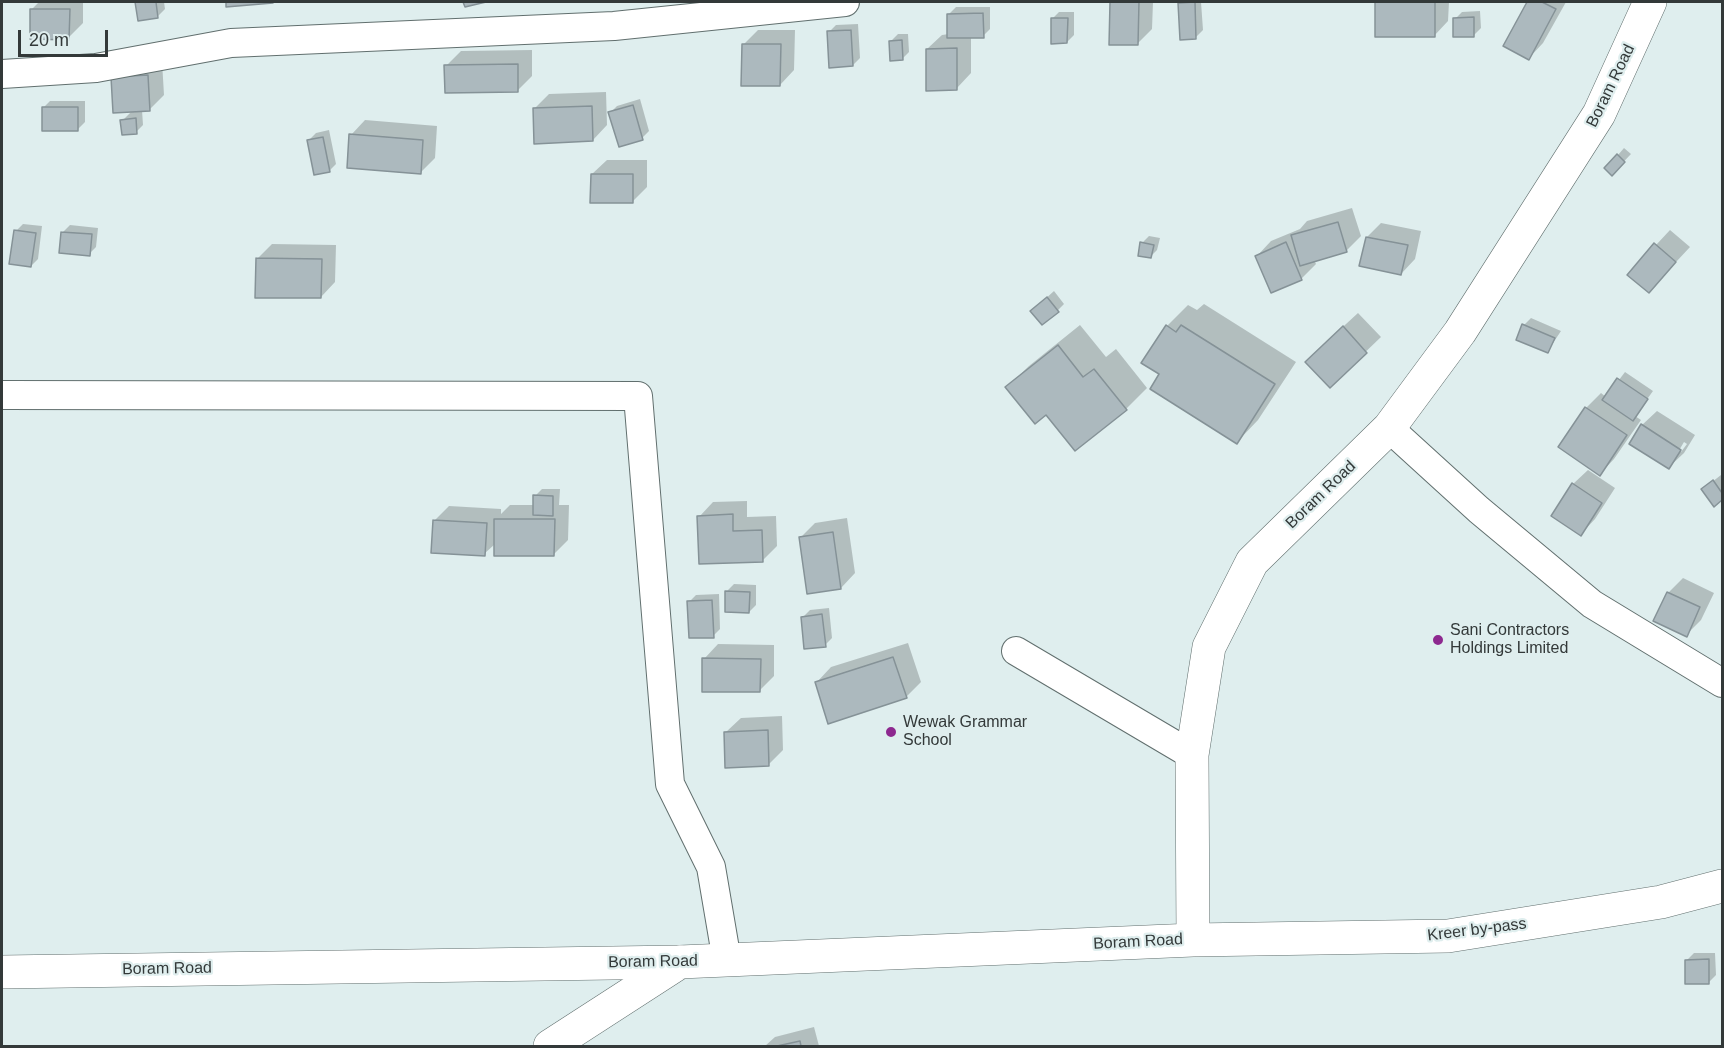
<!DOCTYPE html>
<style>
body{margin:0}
#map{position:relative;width:1724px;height:1048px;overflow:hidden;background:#dfeeee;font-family:Helvetica,sans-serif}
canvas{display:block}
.frame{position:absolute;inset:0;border:3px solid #333939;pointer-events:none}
.scale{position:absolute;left:18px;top:30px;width:90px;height:27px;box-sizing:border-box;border:3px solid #333939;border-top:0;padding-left:8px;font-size:18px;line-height:21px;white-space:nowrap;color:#333939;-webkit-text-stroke:4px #dfeeee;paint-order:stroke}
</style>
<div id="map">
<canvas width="1724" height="1048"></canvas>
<div class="frame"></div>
<div class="scale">20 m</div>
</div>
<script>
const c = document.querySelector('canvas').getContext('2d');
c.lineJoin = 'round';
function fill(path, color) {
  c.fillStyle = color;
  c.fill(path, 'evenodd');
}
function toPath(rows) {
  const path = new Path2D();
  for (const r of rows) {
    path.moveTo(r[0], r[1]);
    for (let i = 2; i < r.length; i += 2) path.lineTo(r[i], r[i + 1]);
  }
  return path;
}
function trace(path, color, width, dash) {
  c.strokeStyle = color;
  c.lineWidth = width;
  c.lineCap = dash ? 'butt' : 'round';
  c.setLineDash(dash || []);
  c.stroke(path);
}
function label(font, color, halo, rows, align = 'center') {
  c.font = font + ' Helvetica,sans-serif';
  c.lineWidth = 4.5;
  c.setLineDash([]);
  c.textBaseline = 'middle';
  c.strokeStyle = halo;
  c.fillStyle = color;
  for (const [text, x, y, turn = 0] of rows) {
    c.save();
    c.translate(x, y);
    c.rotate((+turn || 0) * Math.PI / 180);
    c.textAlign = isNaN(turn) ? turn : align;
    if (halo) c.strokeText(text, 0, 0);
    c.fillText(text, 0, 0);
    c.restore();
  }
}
fill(toPath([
 [39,2,83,2,83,23,68,38,32,9],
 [136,2,164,2,165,9,158,16,139,19],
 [227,2,273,2,227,5],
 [1111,2,1153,2,1152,29,1137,44],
 [1182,2,1201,2,1203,30,1196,37,1180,4],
 [1376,2,1449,2,1448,21,1434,36,1376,36],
 [1529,2,1566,2,1543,43,1529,58,1505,45],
 [956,7,990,7,990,29,983,36,971,36,971,73,957,88,927,49,942,35,949,34,949,14],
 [1480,11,1481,28,1474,35,1455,19,1462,12],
 [1059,12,1074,12,1074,35,1067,42,1052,19],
 [858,24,860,58,853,65,829,32,836,25],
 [758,30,795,30,794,70,780,85,744,44],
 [898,34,908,34,909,52,902,59,891,41],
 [532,50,532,76,518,90,446,66,461,51],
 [162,61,164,95,149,110,142,110,143,125,136,132,122,121,132,111,112,78],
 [606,92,607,125,593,140,534,109,549,94],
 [640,99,649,131,642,138,610,113,617,106],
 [50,101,85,101,85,122,78,129,43,108],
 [365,120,437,126,435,158,420,173,351,135],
 [329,130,336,164,329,171,309,140,316,133],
 [1624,148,1631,154,1612,174,1618,155],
 [607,160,647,160,647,187,632,202,592,174],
 [1352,208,1361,236,1346,251,1314,260,1316,264,1301,279,1257,256,1271,241,1300,229,1307,221],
 [1381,223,1421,231,1415,259,1401,274,1367,237],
 [23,224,42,226,38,259,31,266,16,231],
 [70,225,98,228,96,247,89,254,63,232],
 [1670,230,1690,247,1649,291,1629,274],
 [1149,236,1160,238,1157,250,1150,257,1142,243],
 [272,244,336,245,335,282,321,297,257,259],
 [1054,291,1064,304,1058,310,1032,311],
 [1204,304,1296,362,1258,420,1237,442,1161,374,1167,326,1188,305,1197,310],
 [1358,313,1381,337,1330,386,1321,347],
 [1531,318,1561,331,1547,352,1518,339,1524,325],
 [1080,325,1106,357,1116,349,1147,388,1126,409,1046,413,1007,387,1029,366],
 [1625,372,1653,391,1635,416,1641,420,1614,459,1600,474,1560,446,1586,408,1601,393,1606,397],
 [1657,411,1695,435,1684,453,1669,467,1642,425],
 [1684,442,1687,444,1681,452,1678,452],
 [1588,470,1615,488,1595,519,1581,534,1573,484],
 [1721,475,1722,498,1714,505,1703,489],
 [542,489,560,489,559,505,569,505,568,540,554,554,495,544,484,554,434,521,449,506,501,509,501,514,510,505,535,505,535,496],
 [747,501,747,517,776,516,777,546,763,560,699,517,713,502],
 [847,518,855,573,841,588,800,538,815,523],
 [1683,578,1714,593,1701,620,1686,635,1668,593],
 [734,584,756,585,756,605,749,612,727,591],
 [719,594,720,629,713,636,689,602,696,595],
 [829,608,832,638,825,645,803,617,810,610],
 [908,643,921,682,906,697,817,682,831,667],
 [718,644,774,645,774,676,759,691,704,659],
 [782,716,783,750,768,765,726,732,741,718],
 [1694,953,1715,953,1716,975,1709,982,1687,960],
 [814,1027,819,1046,765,1046,775,1037]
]), '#0003');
const building = toPath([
 [135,2,156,2,158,18,138,21,135,2],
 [226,2,273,2,273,3,226,7,226,2],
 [463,2,486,2,465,7,463,2],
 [1110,2,1139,2,1138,45,1109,45,1110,2],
 [1195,2,1196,39,1180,40,1178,3,1195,2],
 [1375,2,1435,2,1435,37,1375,37,1375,2],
 [1527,2,1542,2,1556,9,1529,60,1503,46,1527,2],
 [30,9,70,9,69,40,30,39,30,9],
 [983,13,984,38,947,38,947,14,983,13],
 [1474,17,1474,37,1453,37,1453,18,1474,17],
 [1051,18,1068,18,1067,43,1051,44,1051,18],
 [851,30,853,66,829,68,827,31,851,30],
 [902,40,903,60,890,61,889,41,902,40],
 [742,44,781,44,780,86,741,86,742,44],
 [957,48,957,90,926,91,926,49,957,48],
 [518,64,518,92,445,93,444,65,518,64],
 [148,75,150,111,113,113,111,77,148,75],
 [633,105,643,140,619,147,608,112,633,105],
 [592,106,593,141,534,144,533,108,592,106],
 [42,107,78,107,78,131,42,131,42,107],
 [136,118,137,134,122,135,120,120,136,118],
 [349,134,423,140,421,174,347,168,349,134],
 [323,137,330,172,314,175,307,140,323,137],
 [1617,154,1625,162,1612,176,1604,168,1617,154],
 [591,174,633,174,633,203,590,203,591,174],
 [1338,222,1347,252,1300,266,1291,235,1338,222],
 [14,230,36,233,31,267,9,264,14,230],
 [61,232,92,234,90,256,59,253,61,232],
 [1366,237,1408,245,1401,275,1359,266,1366,237],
 [1140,242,1154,245,1151,258,1138,256,1140,242],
 [1286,242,1302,280,1271,293,1255,256,1286,242],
 [1654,243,1676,262,1649,293,1627,275,1654,243],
 [256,258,322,259,321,298,255,298,256,258],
 [1047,297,1059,312,1042,325,1030,311,1047,297],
 [1522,324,1555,338,1548,353,1516,340,1522,324],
 [1166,325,1176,332,1181,325,1275,384,1237,444,1150,389,1159,374,1141,363,1166,325],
 [1343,326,1367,353,1330,388,1305,362,1343,326],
 [1058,345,1083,377,1094,369,1127,410,1075,451,1046,415,1035,424,1005,387,1058,345],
 [1617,378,1648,399,1633,421,1602,400,1617,378],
 [1585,407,1627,435,1600,476,1558,447,1585,407],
 [1641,424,1681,450,1669,469,1629,444,1641,424],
 [1713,480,1722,493,1722,500,1714,507,1701,489,1713,480],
 [1572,483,1602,503,1581,536,1551,516,1572,483],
 [533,495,553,496,553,516,533,515,533,495],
 [733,514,733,531,762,530,763,562,699,564,697,516,733,514],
 [494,519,555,519,554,556,494,556,494,519],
 [433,520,487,523,485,556,431,553,433,520],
 [833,532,841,589,807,594,799,537,833,532],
 [725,591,750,592,749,613,725,612,725,591],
 [1667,592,1700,607,1687,637,1653,621,1667,592],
 [712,600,714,638,689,638,687,601,712,600],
 [822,614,826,647,804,649,801,617,822,614],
 [893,657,907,698,828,724,815,682,893,657],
 [702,658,761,659,760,692,702,692,702,658],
 [768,730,769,766,725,768,724,732,768,730],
 [1709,959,1709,984,1685,984,1685,960,1709,959],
 [800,1041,801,1046,777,1046,800,1041]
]);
fill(building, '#acb9be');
trace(building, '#859297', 1.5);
const street = toPath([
 [2,74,96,68,231,43,614,26,845,2],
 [2,395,638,396,670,784,711,867,727,961],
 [1389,428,1479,510,1592,604,1722,683],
 [1016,651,1192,755]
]);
const secondary = toPath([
 [1193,940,1192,755,1209,647,1252,562,1389,428,1460,332,1599,114,1650,2],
 [550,1046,680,962,1193,940,1448,936,1661,902,1722,886]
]);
const primary = toPath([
 [2,972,680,962]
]);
trace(street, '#616f6e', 30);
trace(secondary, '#616f6e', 34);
trace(primary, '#616f6e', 34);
trace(street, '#fff', 28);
trace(secondary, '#fff', 33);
trace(primary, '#fff', 33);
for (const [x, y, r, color] of [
 [1438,640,6,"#8d288f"],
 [891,732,6,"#8d288f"]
]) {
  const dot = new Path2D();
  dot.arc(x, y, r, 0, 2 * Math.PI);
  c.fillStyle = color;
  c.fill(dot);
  trace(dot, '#dfeeee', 2);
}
label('16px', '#333939', '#dfeeee', [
 ["Boram Road",1611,86,-64],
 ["Boram Road",1321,495,-44],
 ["Kreer by-pass",1477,930,-7],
 ["Boram Road",1138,942,-3],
 ["Boram Road",653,962,-1],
 ["Boram Road",167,969,-1]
]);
label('16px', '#333939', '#dfeeee', [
 ["Sani Contractors",1450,631],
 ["Holdings Limited",1450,649],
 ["Wewak Grammar",903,723],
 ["School",903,741]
], 'left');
</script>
